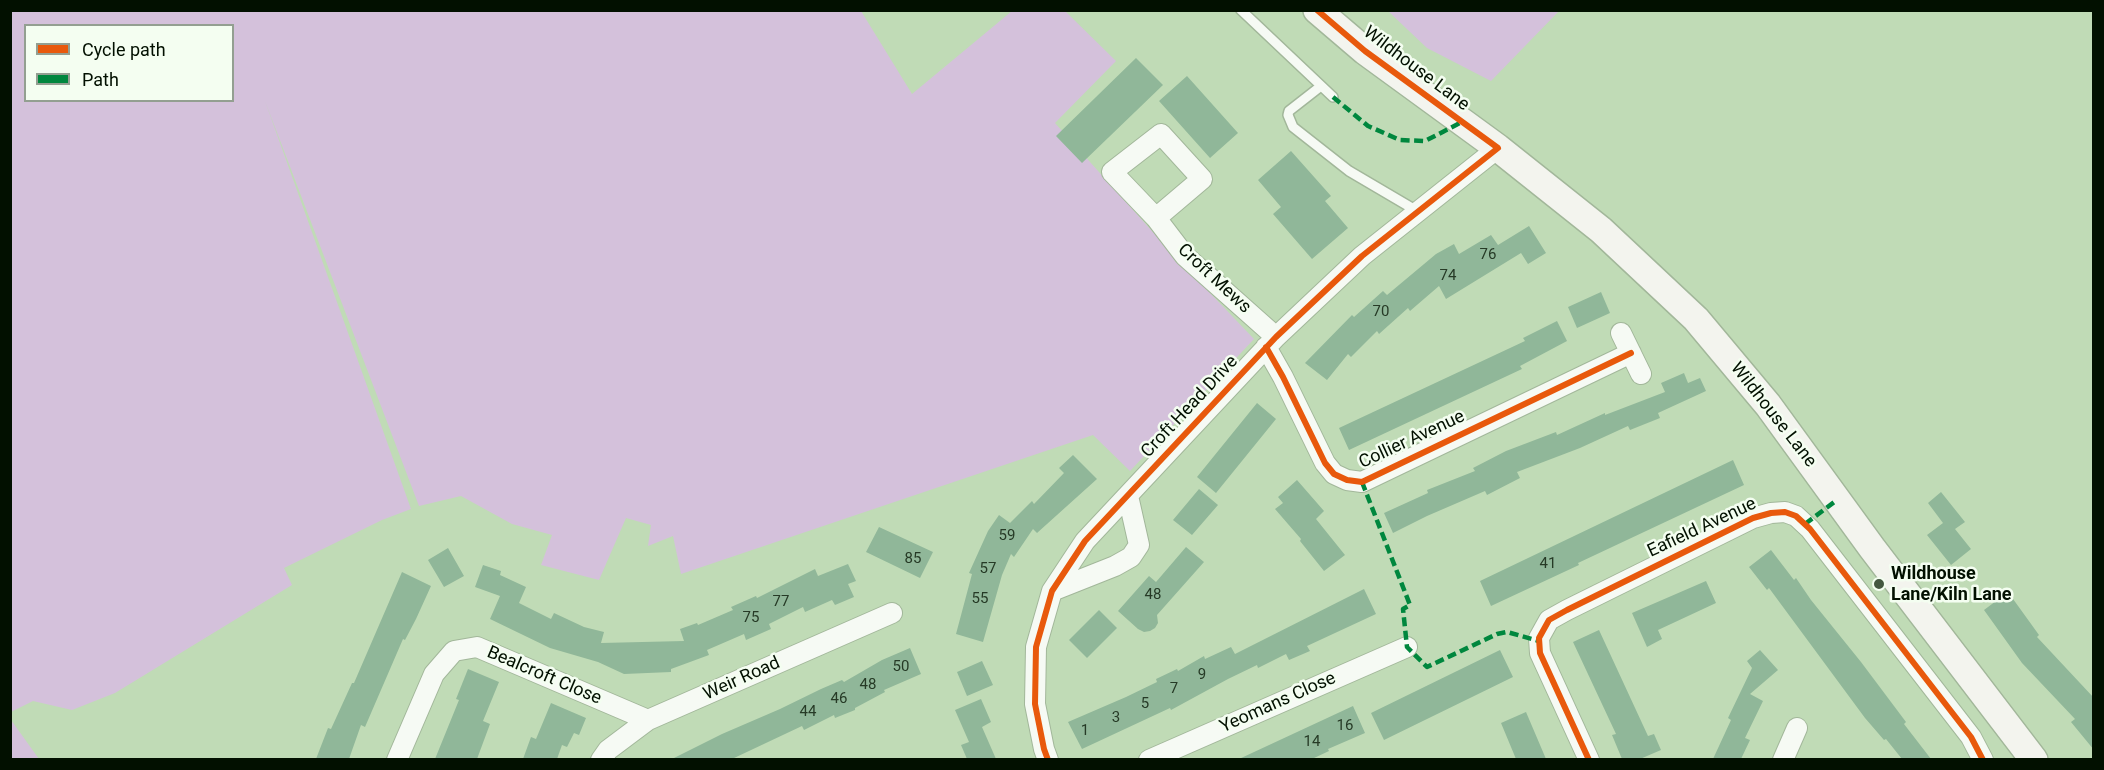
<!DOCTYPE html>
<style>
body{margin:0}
#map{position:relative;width:2104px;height:770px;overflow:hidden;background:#c0dbb6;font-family:Roboto,sans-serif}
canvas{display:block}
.frame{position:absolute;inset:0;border:12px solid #021000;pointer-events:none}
.legend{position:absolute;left:24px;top:24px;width:210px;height:78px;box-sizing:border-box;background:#f4fef1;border:2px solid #939f91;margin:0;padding:8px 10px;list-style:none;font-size:18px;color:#021000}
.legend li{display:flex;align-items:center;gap:12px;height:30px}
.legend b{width:30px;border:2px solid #939f91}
</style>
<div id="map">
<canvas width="2104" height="770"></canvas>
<div class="frame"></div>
<ul class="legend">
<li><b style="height:8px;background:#e8590c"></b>Cycle path</li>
<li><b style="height:8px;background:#00873e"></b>Path</li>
</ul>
</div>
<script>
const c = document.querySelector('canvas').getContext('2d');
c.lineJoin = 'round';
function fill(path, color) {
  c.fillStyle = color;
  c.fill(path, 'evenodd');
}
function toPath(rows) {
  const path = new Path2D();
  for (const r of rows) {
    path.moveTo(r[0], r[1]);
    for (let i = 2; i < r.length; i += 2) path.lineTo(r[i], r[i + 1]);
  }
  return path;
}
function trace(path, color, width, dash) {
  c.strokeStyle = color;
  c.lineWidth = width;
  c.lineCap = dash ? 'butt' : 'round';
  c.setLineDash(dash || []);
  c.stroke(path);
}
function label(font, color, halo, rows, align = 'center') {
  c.font = font + ' Roboto,sans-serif';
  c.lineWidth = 5;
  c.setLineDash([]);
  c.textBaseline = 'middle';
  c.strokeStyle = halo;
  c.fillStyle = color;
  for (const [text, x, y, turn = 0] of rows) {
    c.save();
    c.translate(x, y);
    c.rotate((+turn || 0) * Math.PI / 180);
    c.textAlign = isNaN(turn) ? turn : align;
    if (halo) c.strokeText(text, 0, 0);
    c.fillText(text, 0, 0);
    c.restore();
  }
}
fill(toPath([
 [10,11,861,11,912,94,1012,11,1065,11,1116,61,1055,123,1169,250,1254,339,1130,471,1093,435,681,574,673,536,648,546,651,525,626,518,599,580,541,565,552,535,512,524,461,496,419,506,265,101,411,509,382,520,284,568,292,585,115,693,72,710,33,701,11,712],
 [26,26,232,26,232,100,26,100],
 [1388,11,1559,11,1491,81,1427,48],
 [10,720,11,720,39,759,11,759]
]), '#d4c1db');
fill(toPath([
 [1136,58,1163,85,1082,163,1056,136],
 [1187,76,1238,133,1210,158,1159,101],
 [1291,151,1331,196,1325,201,1348,228,1312,259,1273,214,1281,207,1258,180],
 [1529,226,1546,253,1528,264,1521,253,1446,299,1439,286,1410,311,1408,308,1379,334,1377,331,1351,357,1348,354,1327,380,1305,363,1352,315,1354,317,1383,291,1387,295,1436,254,1454,244,1459,254,1491,235,1498,245],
 [1601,292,1610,313,1577,328,1568,307],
 [1557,321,1567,341,1520,366,1522,369,1349,450,1339,428,1525,341,1523,338],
 [1684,373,1688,383,1700,378,1706,391,1658,413,1660,418,1630,430,1628,426,1580,448,1517,472,1520,478,1487,495,1485,491,1427,516,1393,533,1384,513,1428,493,1427,490,1475,471,1473,468,1506,451,1556,432,1557,435,1605,413,1605,415,1665,392,1661,383],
 [1257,403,1276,419,1216,493,1197,477],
 [1073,455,1097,479,1037,533,1033,529,1014,557,1011,554,1002,575,983,642,956,634,972,574,969,573,988,531,999,515,1010,523,1032,501,1034,504,1064,473,1059,468],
 [1733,460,1744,485,1578,563,1579,565,1491,606,1480,581],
 [1297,480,1324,511,1316,519,1345,555,1324,571,1300,541,1301,539,1275,509,1283,503,1278,497],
 [1199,489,1218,505,1192,535,1173,520],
 [1941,492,1965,522,1955,529,1971,549,1951,565,1927,535,1943,523,1928,503],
 [879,527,933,552,920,578,866,552],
 [1186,547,1204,562,1157,615,1158,623,1155,628,1150,631,1144,632,1138,629,1118,611,1149,576,1156,582],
 [448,548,464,576,444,587,428,560],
 [1771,550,1794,580,1796,578,1811,600,1861,662,1906,722,1904,724,1931,759,1902,759,1886,739,1884,740,1865,718,1769,588,1767,590,1749,567],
 [848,564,856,581,848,584,854,597,835,605,832,600,805,612,803,607,769,624,771,629,746,640,744,634,707,650,709,655,671,669,671,672,624,674,598,662,550,648,490,619,500,596,475,587,483,565,501,571,500,575,526,587,519,603,551,619,554,613,584,627,604,632,601,643,684,641,680,629,697,623,698,625,733,610,731,607,756,596,757,598,815,569,818,576],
 [402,572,431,586,416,619,405,640,403,639,365,727,361,725,349,759,316,759,328,728,331,729,352,683,354,683],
 [1706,581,1716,603,1658,630,1662,639,1647,647,1632,613],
 [1364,589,1376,614,1307,646,1310,651,1289,660,1286,654,1258,668,1257,665,1228,679,1171,710,1170,708,1082,749,1068,722,1126,697,1157,682,1156,679,1177,669,1178,671,1204,656,1205,659,1231,647,1235,654],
 [2008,592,2039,635,2037,637,2094,698,2094,750,2071,722,2075,719,2022,663,1984,610],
 [1099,610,1117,628,1087,658,1069,640],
 [1599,630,1648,736,1654,734,1661,750,1640,759,1622,759,1612,735,1616,734,1573,642],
 [910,648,921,674,884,690,885,692,855,708,855,710,835,718,834,715,804,730,802,726,732,759,672,759,722,734,780,709,821,689,842,680,844,682,882,660],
 [1500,650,1513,677,1384,740,1371,713],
 [1760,650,1778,670,1750,694,1763,701,1745,738,1750,740,1741,759,1713,759,1731,720,1728,718,1752,668,1747,661],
 [982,661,993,685,967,696,957,672],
 [468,669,499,682,483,721,490,724,477,759,435,759,459,700,456,699],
 [981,699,991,722,982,727,996,759,967,759,961,745,969,742,955,710],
 [551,703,586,718,579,735,574,733,567,747,562,745,557,759,523,759,531,737,536,739],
 [1353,706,1365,733,1328,749,1329,751,1312,759,1239,759],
 [1526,712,1546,759,1516,759,1501,723]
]), '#90b799');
const service = toPath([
 [1241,10,1333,97],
 [1321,86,1289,111,1288,115,1293,127,1349,171,1417,211]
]);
const minor = toPath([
 [1156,218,1202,179,1161,134,1112,172,1156,218,1185,256,1276,337],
 [1621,333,1641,374],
 [1266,347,1283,377,1325,463,1334,474,1347,480,1362,482,1631,353],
 [1052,591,1115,566,1131,557,1139,545,1128,496],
 [397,760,434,674,454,651,477,647,648,720],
 [601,760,608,750,648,720,892,613],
 [1048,760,1044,749,1035,704,1036,647,1052,591,1085,541,1276,337,1362,256,1498,148],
 [1149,760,1407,647],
 [1589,760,1540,653,1539,638,1549,620,1567,610,1753,518,1771,513,1785,512,1796,516,1810,529,1971,737,1983,760],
 [1783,760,1797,728]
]);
const secondary = toPath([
 [1317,10,1365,51,1498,148,1601,230,1696,319,1768,405,1872,548,2034,760]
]);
trace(service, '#a2b79a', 12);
trace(minor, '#a2b79a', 22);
trace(secondary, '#a2b79a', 30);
trace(service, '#f6faf4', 9);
trace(minor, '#f6faf4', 20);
trace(secondary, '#f3f4ee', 27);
trace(toPath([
 [1333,97,1368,126,1400,140,1425,141,1462,122],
 [1362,482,1410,605,1403,609,1407,647,1427,667,1497,634,1507,632,1539,641],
 [1805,524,1837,500]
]), '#00873e', 4.5, [9, 4.5]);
trace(toPath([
 [1266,347,1283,377,1325,463,1334,474,1347,480,1362,482,1631,353],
 [1048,760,1044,749,1035,704,1036,647,1052,591,1085,541,1276,337,1362,256,1498,148,1365,51,1317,10],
 [1589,760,1540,653,1539,638,1549,620,1567,610,1753,518,1771,513,1785,512,1796,516,1810,529,1971,737,1983,760]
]), '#e8590c', 6);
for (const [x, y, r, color] of [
 [1879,584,6,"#445740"]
]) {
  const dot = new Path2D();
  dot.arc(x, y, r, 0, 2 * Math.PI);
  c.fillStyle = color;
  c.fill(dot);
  trace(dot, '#f4fef1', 2);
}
label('15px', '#263a26', null, [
 ["76",1488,255],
 ["74",1448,276],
 ["70",1381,312],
 ["59",1007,536],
 ["85",913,559],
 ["41",1548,564],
 ["57",988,569],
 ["48",1153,595],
 ["55",980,599],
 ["77",781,602],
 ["75",751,618],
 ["50",901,667],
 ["9",1202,675],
 ["48",868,685],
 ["7",1174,689],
 ["46",839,699],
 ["5",1145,704],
 ["44",808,712],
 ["3",1116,718],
 ["16",1345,726],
 ["1",1085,731],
 ["14",1312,742]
]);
label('18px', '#021000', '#f4fef1', [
 ["Wildhouse Lane",1416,69,37],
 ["Croft Mews",1214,279,43],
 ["Croft Head Drive",1190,407,-47],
 ["Wildhouse Lane",1773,415,52],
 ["Collier Avenue",1412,440,-25],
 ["Eafield Avenue",1702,528,-25],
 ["Bealcroft Close",544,676,23],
 ["Weir Road",742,679,-24],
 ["Yeomans Close",1278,703,-24]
]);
label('bold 18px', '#021000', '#f4fef1', [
 ["Wildhouse",1891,574],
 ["Lane/Kiln Lane",1891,595]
], 'left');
</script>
